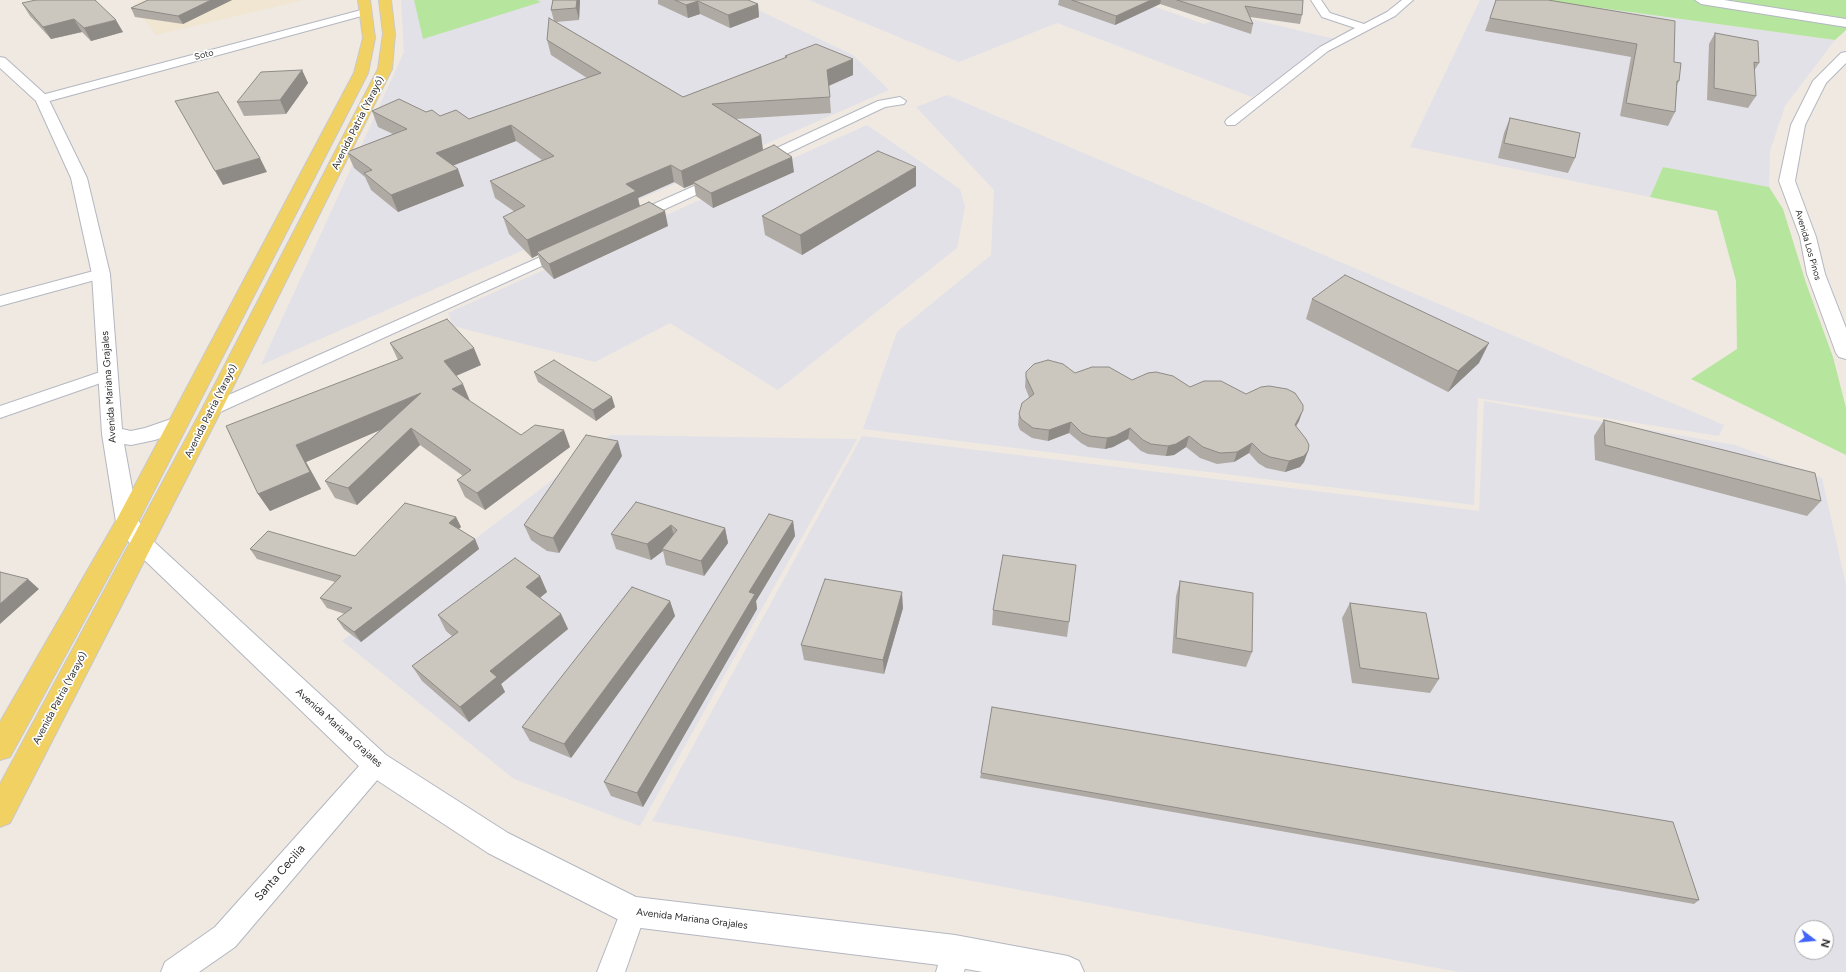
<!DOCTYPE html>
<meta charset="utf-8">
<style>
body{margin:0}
#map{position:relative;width:1846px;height:972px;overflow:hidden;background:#efe9e1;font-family:Figtree,sans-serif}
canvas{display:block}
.north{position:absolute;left:1794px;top:920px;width:40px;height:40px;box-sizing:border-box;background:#fff;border:1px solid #ababab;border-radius:50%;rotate:106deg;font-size:11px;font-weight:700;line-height:16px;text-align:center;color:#2e2e2e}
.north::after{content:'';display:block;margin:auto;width:14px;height:18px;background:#4264fb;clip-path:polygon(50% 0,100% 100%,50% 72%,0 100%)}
</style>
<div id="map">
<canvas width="1846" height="972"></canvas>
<div class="north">N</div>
</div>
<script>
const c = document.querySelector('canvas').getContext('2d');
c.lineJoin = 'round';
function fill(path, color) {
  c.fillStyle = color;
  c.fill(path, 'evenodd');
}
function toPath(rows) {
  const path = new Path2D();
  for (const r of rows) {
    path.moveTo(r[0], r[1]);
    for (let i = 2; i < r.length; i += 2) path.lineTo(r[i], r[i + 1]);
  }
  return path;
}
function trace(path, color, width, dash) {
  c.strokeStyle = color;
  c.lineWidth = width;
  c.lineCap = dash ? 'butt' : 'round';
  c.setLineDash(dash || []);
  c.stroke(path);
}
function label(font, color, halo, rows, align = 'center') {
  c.font = font + ' Figtree,sans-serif';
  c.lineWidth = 3.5;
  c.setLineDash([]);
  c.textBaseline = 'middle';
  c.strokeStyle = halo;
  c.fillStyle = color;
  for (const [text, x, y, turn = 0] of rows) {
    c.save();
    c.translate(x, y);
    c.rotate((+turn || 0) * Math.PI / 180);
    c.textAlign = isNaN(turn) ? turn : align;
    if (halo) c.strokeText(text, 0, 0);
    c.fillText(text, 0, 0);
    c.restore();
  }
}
fill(toPath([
 [401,0,737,0,853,55,889,90,261,365,404,52],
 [809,0,1136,0,1204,24,1230,14,1339,40,1252,97,1057,23,959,62],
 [1480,0,1542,0,1835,40,1785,106,1770,151,1769,187,1663,167,1650,197,1410,147],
 [947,95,1724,425,1719,436,1478,398,1474,505,863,429,897,332,991,255,994,190,916,107],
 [867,125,960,189,965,207,957,248,778,390,670,323,595,362,453,326,448,313],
 [1484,401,1735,445,1822,478,1846,585,1846,972,1458,972,652,821,862,436,1479,511],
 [1802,928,1826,928,1826,952,1802,952],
 [611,435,857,439,640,826,514,779,342,641]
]), '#e3e1e8');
fill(toPath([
 [143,0,304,0,156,35,133,5]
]), '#f0e6d1');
fill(toPath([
 [414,0,537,0,541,2,423,39],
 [1542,0,1846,0,1846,30,1835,40],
 [1663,167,1769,187,1783,209,1806,283,1833,357,1846,408,1846,455,1691,379,1737,349,1736,281,1717,211,1650,197]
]), '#b6e59e');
const street = toPath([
 [1311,0,1321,0,1330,13,1364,24,1387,12,1402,0,1413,0,1395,16,1328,51,1235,125,1227,125,1225,122,1227,119,1320,47,1355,28,1322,17,1311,0],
 [365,9,369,10,370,12,369,14,46,102,42,103,36,99,38,96,365,9],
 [900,97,906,101,904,104,885,107,763,165,753,165,751,162,753,159,878,101,900,97],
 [719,175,724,176,726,179,724,182,639,221,634,222,629,221,627,218,629,215,719,175],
 [563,247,568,248,570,251,568,254,218,413,212,415,206,413,203,409,206,405,563,247],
 [101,269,106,271,109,274,106,277,0,306,0,296,101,269],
 [109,369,115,370,117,374,115,378,0,418,0,406,109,369],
 [376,753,384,756,388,764,384,772,235,947,199,972,161,972,165,962,215,927,368,756,376,753],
 [633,899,642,903,646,912,625,972,597,972,624,903,633,899],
 [955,937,965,941,969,951,964,972,936,972,945,941,955,937]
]);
const secondary = toPath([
 [1695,0,1724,0,1846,19,1846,27,1701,4,1695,0],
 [1846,52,1846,63,1826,83,1805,125,1795,181,1816,237,1825,274,1846,328,1846,359,1839,357,1836,353,1807,274,1800,237,1779,181,1791,125,1813,81,1841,53,1846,52],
 [0,57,5,58,47,96,87,178,110,274,122,429,131,431,145,428,177,417,184,419,187,424,184,429,155,440,131,445,124,444,138,520,150,538,386,755,508,833,636,897,955,935,1068,956,1079,961,1084,972,983,972,955,967,633,927,488,853,366,773,134,550,116,522,102,434,92,274,71,178,36,101,0,68,0,57]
]);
const primary = toPath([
 [358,0,370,0,375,38,368,73,138,522,10,757,0,760,0,722,117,519,354,73,363,38,358,0],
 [379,0,391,0,395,34,392,69,222,409,10,823,0,827,0,784,202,409,378,69,383,34,379,0]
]);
trace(street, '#b4b7c1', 2);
trace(secondary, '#b4b7c1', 2);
trace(primary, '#c9c9c9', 2);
fill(street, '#fff');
fill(secondary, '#fff');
fill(primary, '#f2d163');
fill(toPath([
 [148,0,232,0,183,24,135,17,131,8],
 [553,0,580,0,579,20,556,22,683,97,785,58,785,56,853,75,829,86,831,113,736,119,761,135,763,150,794,172,713,208,696,196,694,184,684,188,674,182,638,198,640,206,668,226,554,279,542,267,538,255,532,258,509,234,503,217,515,212,495,198,490,181,542,160,516,141,453,165,464,186,398,212,371,190,365,177,354,168,347,152,393,134,378,127,372,111,426,112,440,116,469,119,587,78,551,55,547,40,554,21,551,10],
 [658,0,748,0,758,4,759,17,730,28,700,14,688,18,658,4],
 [1059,0,1303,0,1302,15,1300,24,1250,17,1253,24,1251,34,1160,4,1115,25,1058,5],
 [1496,0,1548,0,1674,62,1679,81,1677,85,1675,112,1668,126,1620,116,1631,57,1485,31],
 [22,3,123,32,91,41,82,32,51,39,30,16],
 [1715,33,1759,63,1754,71,1756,96,1748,108,1707,100,1709,44],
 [302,70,308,83,286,114,244,116,237,102],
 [1510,118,1575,158,1568,173,1498,158,1504,133],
 [916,186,802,255,765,235,762,216],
 [1312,299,1479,363,1448,392,1306,319],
 [390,343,481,365,456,376,470,401,469,401,521,435,570,447,485,510,465,497,457,480,463,476,420,445,357,505,335,498,325,481,380,430,306,462,321,489,270,511,258,494,398,360],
 [534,372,615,407,596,421,538,382],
 [1026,372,1075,373,1190,387,1299,421,1296,426,1308,451,1304,462,1300,467,1285,472,1266,468,1258,463,1249,453,1234,462,1217,464,1200,458,1186,447,1174,455,1166,456,1148,454,1141,451,1128,439,1113,447,1105,449,1088,447,1081,443,1069,433,1048,441,1032,438,1020,430,1018,425,1019,414,1029,397,1025,387],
 [1604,420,1821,501,1807,516,1595,460,1594,436],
 [622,456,559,553,547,551,531,540,524,525],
 [636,502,725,528,728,543,704,576,666,565,663,551,651,560,616,549,611,534],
 [456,517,461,527,459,529,475,539,479,549,361,642,344,629,337,619,345,614,327,608,320,598,335,582,257,559,250,549,355,556],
 [793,521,795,536,756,601,757,609,643,807,611,796,604,782],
 [540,576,547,592,540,598,561,614,568,629,501,684,505,692,469,722,422,681,412,666,452,636,446,631,438,615],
 [1180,581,1252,652,1246,667,1172,653,1176,596],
 [670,601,675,616,571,758,530,741,522,727],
 [1350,603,1439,679,1430,693,1352,683,1342,618],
 [903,608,884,674,804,660,801,645],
 [993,610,1069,622,1067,637,992,625],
 [981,773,1699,900,1694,904,980,778]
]), '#afaba4');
fill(toPath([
 [211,0,232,0,183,24,178,16],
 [577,0,580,0,579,20,576,8],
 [1151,0,1161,0,1160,4,1115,25,1116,16],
 [698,1,700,14,688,18,686,5],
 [758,4,759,17,730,28,728,15],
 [74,19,82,32,51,39,43,27],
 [116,20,123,32,91,41,84,28],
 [853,59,853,75,828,86,827,70],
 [302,70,308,83,286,114,280,100],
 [511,125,516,141,442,170,436,153],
 [761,135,763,152,693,182,694,184,684,188,681,171],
 [792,157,794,172,713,208,711,193],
 [260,158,267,172,223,185,215,171],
 [671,165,674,182,638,198,640,208,537,252,538,255,532,258,527,240,626,184],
 [916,167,916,186,802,255,800,235],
 [458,169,464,186,398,212,391,195],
 [665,211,668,226,554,279,549,264],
 [1489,343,1479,363,1448,392,1458,371],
 [474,348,481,365,451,378,444,361],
 [463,384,470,401,459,406,452,389],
 [421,393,429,409,306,462,321,489,270,511,258,494,296,445],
 [612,397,615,407,596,421,593,410],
 [1303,410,1299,421,1291,435,1295,425],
 [1071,422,1069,433,1048,441,1049,430],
 [411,428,420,445,357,505,348,488],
 [1130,428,1128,439,1113,447,1105,449,1107,438],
 [564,430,570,447,485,510,477,493],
 [1189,436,1186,447,1174,455,1166,456,1168,446],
 [618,441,622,456,559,553,553,538],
 [1252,443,1249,453,1234,462,1237,452],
 [1308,451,1304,462,1300,467,1285,472,1289,461],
 [456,517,461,527,454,532,449,523],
 [793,521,795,536,756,601,757,609,643,807,637,793,749,592],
 [671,525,675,540,662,549,663,551,651,560,647,544],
 [725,528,728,543,704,576,701,561],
 [475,539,479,549,361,642,354,632],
 [540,576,547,592,533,603,526,587],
 [28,579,39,589,0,624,0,604],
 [902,592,903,608,884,674,883,660],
 [670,601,675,616,571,758,564,744],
 [561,614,568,629,501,684,505,692,469,722,460,707,490,671]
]), '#8e8b86');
const building = toPath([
 [36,0,95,0,116,20,84,28,74,19,43,27,22,3,36,0],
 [148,0,211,0,178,16,131,8,148,0],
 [553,0,577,0,576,8,551,10,553,0],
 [675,0,748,0,758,4,728,15,698,1,686,5,675,0],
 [1072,0,1151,0,1116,16,1072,0],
 [1177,0,1303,0,1302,15,1245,6,1253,24,1177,0],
 [1496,0,1548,0,1675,21,1674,62,1681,63,1679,81,1677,81,1675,112,1626,103,1637,44,1490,18,1496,0],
 [549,18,683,97,787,57,785,56,816,44,853,59,827,70,830,97,712,104,761,135,681,171,671,165,626,184,636,191,527,240,503,217,525,206,490,181,554,156,511,125,436,153,458,169,391,195,364,173,372,170,347,152,407,129,372,111,399,99,426,112,432,110,440,116,456,110,469,119,601,73,547,40,549,18],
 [1715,33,1758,41,1759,63,1754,62,1756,96,1714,88,1715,33],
 [302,70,280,100,237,102,261,72,302,70],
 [218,92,260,158,215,171,175,101,218,92],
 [1510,118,1580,133,1575,158,1504,143,1510,118],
 [774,145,792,157,711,193,693,182,774,145],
 [878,151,916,167,800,235,762,216,878,151],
 [649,202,665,211,549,264,537,252,649,202],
 [1345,275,1489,343,1458,371,1312,299,1345,275],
 [447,319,474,348,444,361,463,384,452,389,521,435,535,425,564,430,477,493,457,480,471,470,411,428,348,488,325,481,421,393,296,445,310,472,258,494,226,426,403,358,390,343,447,319],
 [554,360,612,397,593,410,534,372,554,360],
 [1048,360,1063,364,1075,373,1092,367,1109,367,1132,380,1148,373,1156,372,1173,376,1190,387,1204,381,1221,381,1246,394,1261,387,1269,386,1287,389,1295,393,1303,405,1303,410,1295,425,1306,439,1309,445,1308,451,1304,456,1289,461,1270,457,1262,453,1252,443,1237,452,1220,453,1203,447,1189,436,1176,444,1168,446,1151,444,1143,440,1130,428,1115,436,1107,438,1090,436,1082,433,1071,422,1049,430,1033,428,1021,419,1019,414,1022,403,1034,394,1026,377,1026,372,1034,364,1048,360],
 [1604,420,1815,473,1821,501,1605,445,1604,420],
 [586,435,618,441,553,538,541,535,524,525,586,435],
 [636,502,725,528,701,561,662,549,677,530,671,525,647,544,611,534,636,502],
 [405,503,456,517,449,523,475,539,354,632,337,619,352,608,320,598,341,576,250,549,268,531,355,556,405,503],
 [769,514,793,521,749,592,755,594,637,793,604,782,769,514],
 [1003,555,1076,565,1069,622,993,610,1003,555],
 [515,558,540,576,526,587,561,614,490,671,497,677,460,707,412,666,458,632,438,615,515,558],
 [0,572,28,579,0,604,0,572],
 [825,579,902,592,883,660,801,645,825,579],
 [1180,581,1253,593,1252,652,1176,638,1180,581],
 [632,587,670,601,564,744,522,727,632,587],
 [1350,603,1426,613,1439,679,1360,668,1350,603],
 [992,707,1673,822,1699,900,981,773,992,707]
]);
fill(building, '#cbc7bf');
trace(building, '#8e8b86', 1);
label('9px', '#2e2e2e', '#fff', [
 ["Soto",204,55,-15],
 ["Avenida Los Pinos",1808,245,74]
]);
label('10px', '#2e2e2e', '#fff', [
 ["Avenida Patria (Yarayó)",358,123,-63],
 ["Avenida Mariana Grajales",109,387,-94],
 ["Avenida Patria (Yarayó)",211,411,-63],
 ["Avenida Patria (Yarayó)",60,698,-62],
 ["Avenida Mariana Grajales",339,728,42],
 ["Avenida Mariana Grajales",692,919,7]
]);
label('12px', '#2e2e2e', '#fff', [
 ["Santa Cecilia",280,873,-49]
]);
</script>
